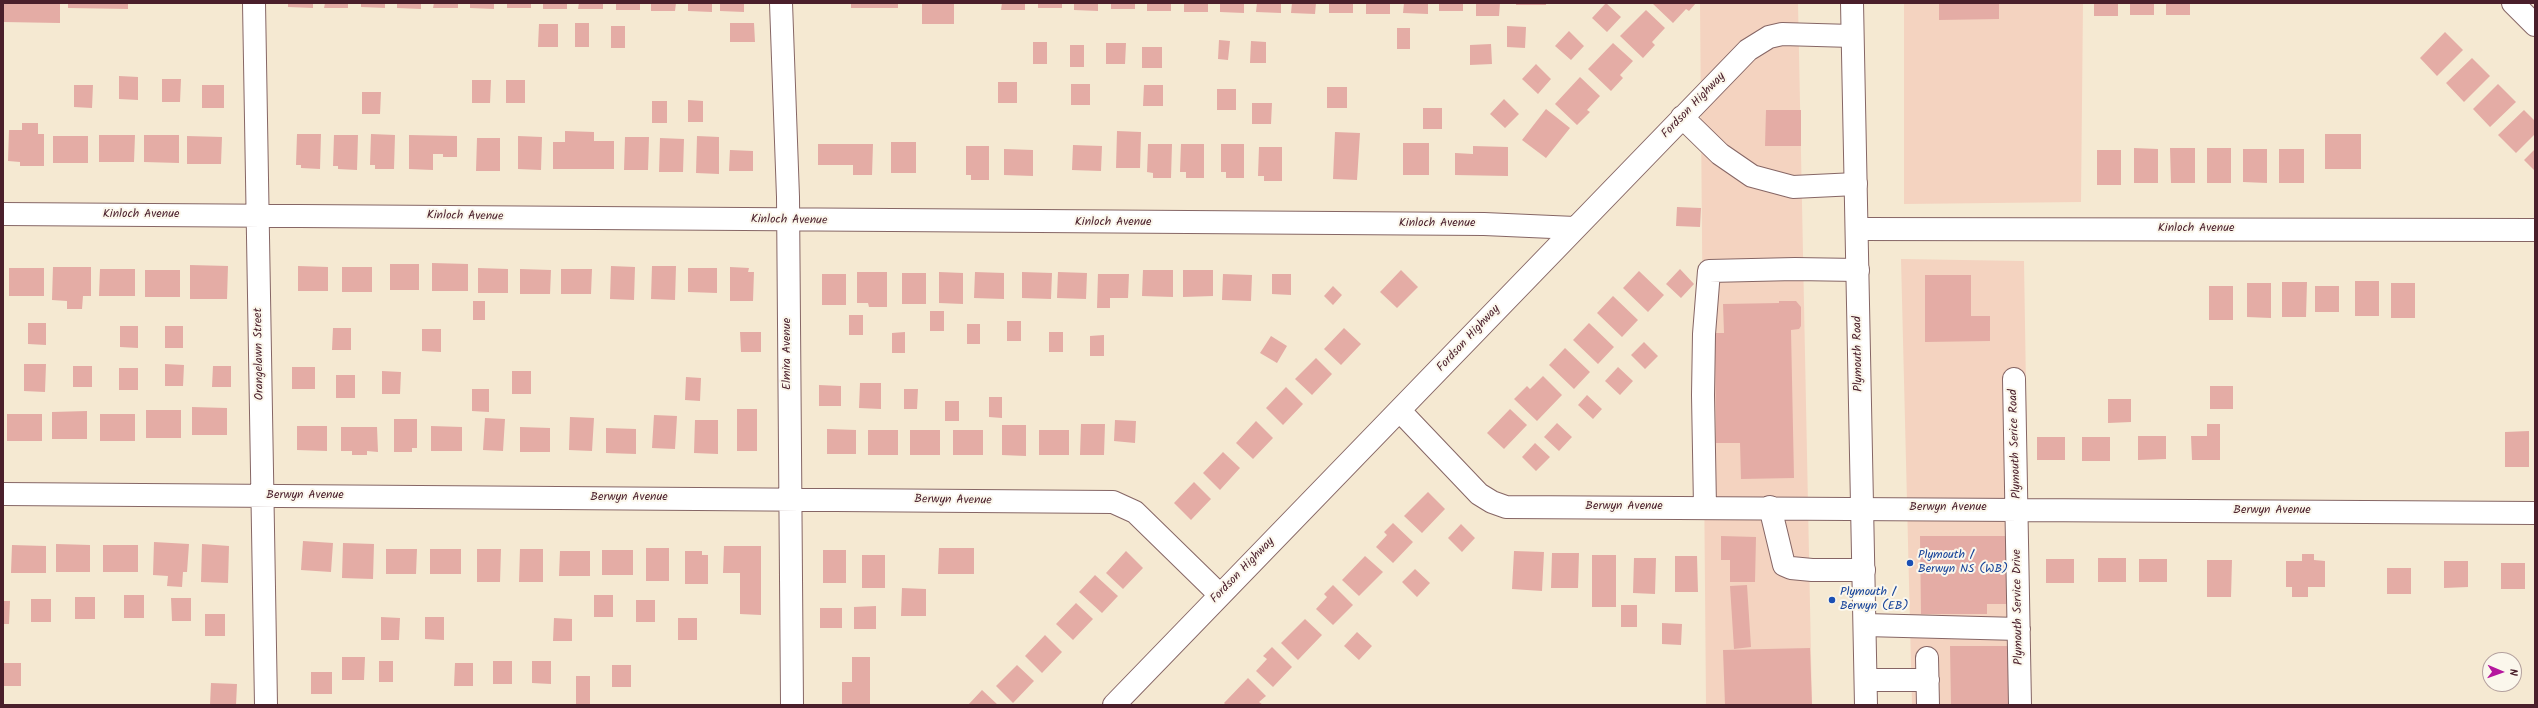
<!DOCTYPE html>
<style>
body{margin:0}
#map{position:relative;width:2538px;height:708px;overflow:hidden;background:#f5e9d2;font-family:Kalam,sans-serif}
canvas{display:block}
.frame{position:absolute;inset:0;border:4px solid #4a1f2b;pointer-events:none}
.north{position:absolute;left:2482px;top:652px;width:40px;height:40px;box-sizing:border-box;background:#fbf7ec;border:1px solid #b4a19f;border-radius:50%;rotate:92deg;font-size:11px;font-weight:700;line-height:16px;text-align:center;color:#4a1f2b}
.north::after{content:'';display:block;margin:auto;width:14px;height:18px;background:#b5179e;clip-path:polygon(50% 0,100% 100%,50% 72%,0 100%)}
</style>
<div id="map">
<canvas width="2538" height="708"></canvas>
<div class="frame"></div>
<div class="north">N</div>
</div>
<script>
const c = document.querySelector('canvas').getContext('2d');
c.lineJoin = 'round';
function fill(path, color) {
  c.fillStyle = color;
  c.fill(path, 'evenodd');
}
function toPath(rows) {
  const path = new Path2D();
  for (const r of rows) {
    path.moveTo(r[0], r[1]);
    for (let i = 2; i < r.length; i += 2) path.lineTo(r[i], r[i + 1]);
  }
  return path;
}
function trace(path, color, width, dash) {
  c.strokeStyle = color;
  c.lineWidth = width;
  c.lineCap = dash ? 'butt' : 'round';
  c.setLineDash(dash || []);
  c.stroke(path);
}
function label(font, color, halo, rows, align = 'center') {
  c.font = font + ' Kalam,sans-serif';
  c.lineWidth = 4;
  c.setLineDash([]);
  c.textBaseline = 'middle';
  c.strokeStyle = halo;
  c.fillStyle = color;
  for (const [text, x, y, turn = 0] of rows) {
    c.save();
    c.translate(x, y);
    c.rotate((+turn || 0) * Math.PI / 180);
    c.textAlign = isNaN(turn) ? turn : align;
    if (halo) c.strokeText(text, 0, 0);
    c.fillText(text, 0, 0);
    c.restore();
  }
}
fill(toPath([
 [1700,3,1798,3,1812,705,1706,705],
 [1904,3,2083,3,2081,202,1904,204],
 [1901,259,2024,261,2031,705,1912,705]
]), '#f4d3c0');
fill(toPath([
 [3,3,60,3,60,23,3,22],
 [68,3,128,3,128,9,68,8],
 [288,3,313,3,313,8,288,7],
 [325,3,348,3,348,8,324,8],
 [361,3,385,3,385,8,361,7],
 [397,3,421,3,421,9,397,8],
 [434,3,458,3,458,8,433,8],
 [470,3,494,3,494,9,470,8],
 [507,3,531,3,531,8,507,8],
 [543,3,567,3,567,9,543,9],
 [579,3,603,3,603,9,578,9],
 [616,3,640,3,640,10,616,10],
 [651,3,676,3,675,11,651,11],
 [688,3,712,3,712,12,688,11],
 [720,3,744,3,744,12,720,11],
 [851,3,898,3,898,8,851,8],
 [922,3,954,3,954,24,922,24],
 [1002,3,1025,3,1025,10,1001,10],
 [1038,3,1062,3,1062,8,1038,8],
 [1074,3,1098,3,1098,11,1074,10],
 [1111,3,1135,3,1135,9,1111,9],
 [1147,3,1171,3,1171,11,1147,11],
 [1184,3,1208,3,1208,12,1184,12],
 [1220,3,1244,3,1244,13,1220,12],
 [1257,3,1281,3,1281,13,1256,12],
 [1292,3,1316,3,1315,14,1291,13],
 [1329,3,1353,3,1353,13,1329,13],
 [1366,3,1390,3,1390,14,1366,14],
 [1404,3,1428,3,1428,14,1403,13],
 [1439,3,1463,3,1463,11,1439,11],
 [1476,3,1500,3,1499,16,1476,16],
 [1516,3,1546,3,1546,5,1516,5],
 [1606,3,1621,17,1607,32,1592,18],
 [1652,3,1696,3,1689,11,1686,9,1673,23],
 [1939,3,1999,3,1999,19,1939,20],
 [2094,3,2118,3,2118,16,2094,16],
 [2130,3,2154,3,2154,15,2130,15],
 [2166,3,2190,3,2190,15,2166,15],
 [1646,10,1665,28,1652,42,1655,45,1643,58,1620,36],
 [575,23,589,23,589,47,575,47],
 [730,23,754,23,755,42,730,42],
 [539,24,558,24,558,47,538,47],
 [611,26,625,26,625,48,611,48],
 [1507,26,1526,27,1525,48,1507,47],
 [1397,28,1410,28,1410,49,1397,49],
 [1569,31,1584,46,1571,60,1555,46],
 [2445,32,2463,50,2437,76,2420,58],
 [1219,40,1230,41,1228,60,1218,59],
 [1251,41,1266,42,1266,63,1250,63],
 [1033,42,1047,42,1047,64,1033,64],
 [1106,43,1126,43,1125,64,1106,64],
 [1613,43,1633,61,1620,75,1623,78,1611,91,1588,69],
 [1491,44,1492,64,1470,65,1470,45],
 [1070,45,1084,45,1084,67,1070,67],
 [1142,47,1162,47,1162,68,1142,68],
 [2472,58,2490,76,2464,102,2446,83],
 [1536,64,1551,79,1538,94,1522,79],
 [119,76,138,77,138,100,119,99],
 [1580,77,1600,96,1587,110,1590,112,1577,125,1555,104],
 [162,79,181,79,180,102,162,102],
 [472,80,491,80,490,103,472,103],
 [506,80,525,80,525,103,506,103],
 [998,82,1017,82,1017,103,998,103],
 [1071,84,1090,84,1090,105,1071,105],
 [2498,84,2516,102,2490,127,2473,109],
 [74,85,93,85,92,108,74,107],
 [202,85,224,85,224,108,202,108],
 [1144,85,1163,85,1163,106,1143,106],
 [1327,87,1347,87,1347,108,1327,108],
 [1217,89,1236,89,1236,110,1217,110],
 [362,92,381,92,380,114,362,114],
 [1504,99,1519,114,1505,128,1490,114],
 [688,100,703,101,703,122,688,122],
 [652,101,667,101,667,123,652,123],
 [1252,103,1272,103,1271,124,1252,124],
 [1423,108,1442,108,1442,129,1423,129],
 [1546,109,1570,128,1546,158,1522,140],
 [1766,110,1801,110,1801,146,1765,146],
 [2524,110,2535,121,2535,134,2516,153,2498,135],
 [22,123,38,123,38,134,44,134,44,166,20,166,20,162,8,161,9,130,22,130],
 [565,131,594,132,594,141,614,141,614,169,553,169,553,142,565,142],
 [1117,131,1141,132,1140,168,1116,168],
 [1335,132,1360,133,1357,180,1333,179],
 [297,134,321,134,320,169,301,168,301,165,296,165],
 [371,134,395,135,394,169,375,169,375,165,370,165],
 [2325,134,2361,134,2361,169,2325,169],
 [99,135,135,135,134,162,99,162],
 [144,135,179,135,179,163,144,162],
 [334,135,358,135,357,170,338,169,338,166,333,166],
 [409,135,457,136,457,157,443,157,443,154,433,154,433,170,409,169],
 [53,136,88,136,88,163,53,163],
 [187,136,222,137,221,164,187,164],
 [518,136,542,137,541,170,518,169],
 [697,136,719,137,719,174,696,173],
 [625,137,649,137,648,170,624,170],
 [477,138,500,138,500,171,476,171],
 [660,138,684,139,683,172,659,172],
 [891,142,916,142,916,173,891,173],
 [1403,143,1429,143,1429,175,1403,175],
 [818,144,873,144,872,175,853,175,853,165,818,165],
 [1148,144,1172,144,1171,178,1153,178,1153,173,1147,172],
 [1181,144,1204,144,1204,178,1186,178,1186,172,1180,172],
 [1221,144,1244,144,1244,178,1226,178,1226,172,1221,172],
 [1073,145,1102,146,1101,171,1072,170],
 [966,146,989,146,989,180,971,180,971,175,966,175],
 [1473,146,1508,147,1508,176,1455,175,1455,153,1473,154],
 [1259,147,1282,147,1282,181,1264,181,1264,176,1258,176],
 [2134,148,2158,149,2158,183,2134,183],
 [2170,148,2195,148,2195,183,2171,183],
 [2207,148,2231,148,2231,183,2207,183],
 [1004,149,1033,150,1033,176,1004,175],
 [2243,149,2267,149,2267,183,2243,182],
 [2279,149,2304,149,2304,183,2279,183],
 [2535,149,2535,171,2524,160],
 [730,150,753,151,753,171,729,171],
 [2097,150,2121,150,2121,185,2097,185],
 [1677,207,1701,208,1700,227,1676,226],
 [432,263,468,264,468,291,432,291],
 [390,264,419,264,419,290,390,290],
 [190,265,228,266,227,299,190,299],
 [298,266,328,267,328,291,298,291],
 [611,266,635,267,634,300,610,299],
 [652,266,676,266,675,300,651,299],
 [53,267,91,267,91,296,83,296,82,309,67,309,67,301,52,300],
 [342,267,372,267,372,292,342,292],
 [730,267,749,268,748,272,754,272,753,301,730,301],
 [9,268,44,268,44,296,9,296],
 [478,268,508,269,508,293,478,293],
 [688,268,717,268,717,293,688,292],
 [100,269,135,269,135,296,99,296],
 [520,269,551,270,550,294,520,294],
 [561,269,592,269,591,294,561,294],
 [1680,269,1694,284,1681,298,1666,284],
 [145,270,180,270,180,297,145,297],
 [1143,270,1173,270,1173,297,1142,296],
 [1183,270,1213,270,1213,296,1183,297],
 [1401,270,1418,287,1397,308,1380,292],
 [1639,271,1664,295,1648,312,1623,288],
 [857,272,887,272,887,307,869,307,868,303,857,303],
 [939,272,963,273,963,304,939,303],
 [975,272,1004,273,1004,299,974,298],
 [1022,272,1052,273,1051,299,1022,298],
 [1058,272,1087,273,1086,299,1057,298],
 [902,273,926,273,926,304,902,304],
 [822,274,846,274,846,305,822,305],
 [1098,274,1129,274,1128,298,1110,298,1110,308,1097,308],
 [1223,274,1252,275,1251,301,1222,300],
 [1272,274,1291,274,1291,295,1272,294],
 [1925,275,1971,275,1971,316,1990,316,1990,341,1925,342],
 [2355,281,2379,281,2379,316,2355,316],
 [2282,282,2307,282,2306,317,2282,317],
 [2247,283,2271,283,2271,318,2247,317],
 [2391,283,2415,283,2415,318,2391,318],
 [1333,286,1342,295,1333,305,1324,296],
 [2209,286,2233,286,2233,320,2209,320],
 [2315,286,2339,286,2339,312,2315,312],
 [1613,296,1638,320,1622,337,1597,313],
 [473,301,485,301,485,320,473,320],
 [1779,301,1796,301,1801,307,1801,326,1799,329,1791,330,1794,478,1741,479,1740,443,1716,443,1715,333,1724,333,1723,304,1779,303],
 [930,311,944,311,944,331,930,331],
 [849,315,863,315,863,335,849,335],
 [1007,321,1021,321,1021,341,1007,341],
 [28,323,46,323,46,345,28,344],
 [1589,323,1614,347,1598,364,1573,340],
 [967,324,980,324,980,344,967,344],
 [120,326,138,326,138,348,120,347],
 [165,326,183,326,183,348,165,348],
 [333,328,351,328,351,350,332,350],
 [1344,328,1361,344,1341,365,1324,349],
 [422,329,441,329,441,352,422,351],
 [740,332,761,332,761,352,741,352],
 [905,332,905,353,892,353,892,333],
 [1049,332,1063,332,1063,352,1049,352],
 [1104,335,1104,356,1090,356,1090,336],
 [1271,336,1287,346,1277,363,1260,353],
 [1644,342,1658,356,1645,369,1631,355],
 [1565,348,1590,372,1574,389,1549,365],
 [1316,358,1332,374,1312,395,1295,379],
 [24,364,46,364,45,392,24,391],
 [165,364,184,365,183,386,165,386],
 [73,366,92,366,92,387,73,387],
 [213,366,231,366,231,387,212,387],
 [292,367,315,367,315,389,292,389],
 [1618,367,1633,381,1620,395,1605,381],
 [119,368,138,368,138,390,119,390],
 [382,371,401,372,400,394,382,394],
 [512,371,531,371,531,394,512,394],
 [336,375,355,375,355,398,336,398],
 [1543,376,1562,395,1537,421,1514,399,1527,386,1530,389],
 [686,377,701,378,700,401,685,400],
 [860,383,881,383,881,409,859,408],
 [819,385,841,386,841,406,819,406],
 [2210,386,2233,386,2233,409,2210,409],
 [1286,387,1303,404,1283,425,1266,408],
 [472,389,489,389,489,412,472,411],
 [904,389,918,389,917,409,904,409],
 [1587,395,1602,409,1593,419,1578,405],
 [989,397,1002,397,1002,418,989,417],
 [2108,399,2131,399,2131,422,2108,423],
 [945,401,959,401,959,421,945,421],
 [192,407,227,408,227,435,192,435],
 [737,409,757,409,757,451,737,451],
 [1510,409,1527,425,1504,449,1487,433],
 [146,410,181,410,181,438,146,438],
 [87,411,87,439,52,439,52,412],
 [7,414,42,414,42,441,7,441],
 [100,414,135,414,135,441,100,441],
 [654,415,677,416,675,449,652,448],
 [570,417,594,418,592,451,569,450],
 [485,418,505,419,503,451,483,450],
 [394,419,417,419,417,448,412,448,412,452,394,452],
 [695,420,718,420,718,454,694,453],
 [1115,420,1136,421,1135,443,1114,441],
 [1256,421,1273,438,1253,459,1236,443],
 [1557,423,1572,437,1559,451,1544,437],
 [1081,424,1105,424,1104,455,1080,455],
 [2207,424,2220,424,2220,460,2192,460,2191,436,2207,436],
 [1002,425,1026,425,1026,456,1002,455],
 [297,426,327,426,327,451,297,450],
 [431,426,462,427,462,451,431,451],
 [341,427,377,427,378,452,367,451,367,455,352,455,352,451,341,451],
 [520,427,550,428,550,452,520,452],
 [606,428,636,429,636,454,606,453],
 [827,429,856,430,856,454,827,454],
 [868,430,898,430,898,455,868,455],
 [910,430,940,430,940,455,910,455],
 [953,430,983,430,983,455,953,455],
 [1039,430,1069,430,1069,455,1039,455],
 [2529,431,2529,467,2505,467,2505,432],
 [2138,436,2166,436,2166,459,2138,460],
 [2037,437,2065,437,2065,460,2037,460],
 [2082,437,2110,437,2110,461,2082,461],
 [1535,443,1550,457,1536,471,1522,457],
 [1223,452,1240,468,1220,490,1203,473],
 [1194,482,1211,499,1191,520,1174,503],
 [1428,492,1445,509,1422,533,1404,516],
 [1393,523,1413,542,1393,563,1376,547,1387,535,1384,532],
 [1461,524,1475,538,1462,552,1448,538],
 [1721,536,1756,537,1755,582,1730,582,1730,560,1721,560],
 [1920,536,2011,536,2011,604,1987,604,1987,614,1921,614],
 [303,541,333,543,331,572,301,570],
 [154,542,189,544,187,572,183,572,182,587,167,586,168,576,153,575],
 [343,543,374,544,373,579,342,578],
 [56,544,90,545,90,572,56,572],
 [202,544,229,546,228,583,201,582],
 [12,545,46,546,46,573,11,573],
 [103,545,138,545,138,572,103,572],
 [724,546,761,546,761,615,740,614,740,573,723,573],
 [646,548,669,548,669,581,646,581],
 [939,548,974,548,974,574,938,574],
 [386,549,417,549,416,574,386,574],
 [430,549,461,549,461,574,430,574],
 [477,549,501,549,500,582,477,582],
 [520,549,543,549,543,582,519,582],
 [602,550,633,550,633,575,602,575],
 [823,550,846,550,846,583,823,583],
 [560,551,590,551,590,576,559,576],
 [685,551,702,551,702,555,708,555,708,584,685,584],
 [1126,551,1143,568,1123,589,1106,573],
 [1514,551,1544,552,1542,591,1512,589],
 [1552,553,1579,553,1578,588,1551,588],
 [2302,554,2314,554,2314,560,2325,561,2325,587,2308,587,2308,597,2292,597,2292,587,2286,587,2286,561,2302,561],
 [862,555,885,555,885,588,862,588],
 [1592,555,1616,555,1616,607,1592,607],
 [1365,556,1383,572,1359,596,1342,580],
 [1675,556,1697,556,1698,592,1675,592],
 [1634,558,1656,558,1655,594,1633,593],
 [2098,558,2126,558,2126,582,2098,582],
 [2046,559,2074,559,2074,583,2046,583],
 [2139,559,2167,559,2167,582,2139,582],
 [2207,560,2232,560,2231,597,2207,597],
 [2444,561,2468,561,2468,587,2444,588],
 [2501,563,2525,563,2525,589,2501,589],
 [2387,568,2411,568,2411,594,2387,594],
 [1415,569,1430,583,1417,597,1402,582],
 [1095,575,1118,596,1102,613,1079,592],
 [1333,585,1353,605,1333,625,1316,609,1327,597,1324,594],
 [1747,585,1751,647,1734,649,1730,586],
 [902,588,926,589,926,616,901,616],
 [124,595,144,595,144,618,124,618],
 [594,595,613,595,613,617,594,617],
 [75,597,95,597,95,619,75,619],
 [171,598,191,598,191,621,172,621],
 [31,599,51,599,51,622,31,622],
 [636,600,655,600,655,622,636,622],
 [3,601,10,601,9,624,3,624],
 [1076,603,1093,619,1073,640,1056,624],
 [1621,605,1637,605,1637,627,1621,627],
 [876,606,876,629,854,629,854,607],
 [820,608,842,608,842,628,820,628],
 [205,614,225,614,225,636,205,636],
 [381,617,400,618,399,640,381,640],
 [425,617,444,617,444,640,425,639],
 [554,618,572,619,572,641,553,641],
 [678,618,697,618,697,640,678,640],
 [1305,619,1322,635,1298,660,1281,643],
 [1662,623,1682,624,1681,645,1662,644],
 [1357,632,1372,646,1359,660,1344,646],
 [1045,635,1062,652,1042,673,1025,656],
 [1950,646,2013,646,2014,705,1951,705],
 [1272,647,1292,667,1273,687,1256,671,1267,659,1263,656],
 [1810,648,1812,705,1725,705,1723,650],
 [342,657,365,657,364,680,342,680],
 [852,657,870,657,870,705,842,705,842,682,852,682],
 [379,661,393,661,393,682,379,682],
 [493,661,512,661,512,684,493,684],
 [532,661,551,661,551,684,532,683],
 [3,663,21,663,21,686,3,686],
 [455,663,473,663,473,686,454,686],
 [612,665,631,665,631,687,612,687],
 [1017,665,1034,681,1013,703,996,686],
 [311,672,332,672,332,694,311,694],
 [576,676,590,676,590,705,576,705],
 [1248,678,1266,696,1259,702,1263,705,1226,705,1224,703],
 [211,683,237,684,236,705,210,705],
 [982,690,998,705,968,705]
]), '#e4aca5');
const minor = toPath([
 [254,3,266,705],
 [781,3,788,197,792,705],
 [2513,3,2535,25],
 [1682,117,1720,154,1752,176,1793,187,1856,184],
 [3,214,1484,224,1575,228],
 [1857,229,2535,230],
 [2014,379,2020,705],
 [1400,411,1479,494,1492,502,1506,507,2535,513],
 [3,494,1113,502,1135,512,1220,595],
 [1705,507,1703,395,1704,334,1709,271,1795,269,1858,270],
 [1770,507,1784,565,1791,568,1812,570,1864,570],
 [1865,625,2019,629],
 [1927,658,1928,705],
 [1866,680,1928,680],
 [1114,705,1748,50,1769,37,1782,34,1852,36]
]);
const major = toPath([
 [1852,3,1866,705]
]);
trace(minor, '#866665', 24);
trace(major, '#866665', 24);
trace(minor, '#fff', 22);
trace(major, '#fff', 22);
for (const [x, y, r, color] of [
 [1910,563,4,"#1a4fb4"],
 [1832,600,4,"#1a4fb4"]
]) {
  const dot = new Path2D();
  dot.arc(x, y, r, 0, 2 * Math.PI);
  c.fillStyle = color;
  c.fill(dot);
  trace(dot, '#fbf7ec', 1.5);
}
label('12px', '#4a1f2b', '#fbf7ec', [
 ["Fordson Highway",1694,106,-46],
 ["Kinloch Avenue",141,215],
 ["Kinloch Avenue",465,217,1],
 ["Kinloch Avenue",789,221,1],
 ["Kinloch Avenue",1113,223],
 ["Kinloch Avenue",1437,224],
 ["Kinloch Avenue",2196,229],
 ["Fordson Highway",1469,339,-47],
 ["Orangelawn Street",260,354,-91],
 ["Elmira Avenue",788,354,-90],
 ["Plymouth Road",1859,354,-91],
 ["Plymouth Serice Road",2016,444,-92],
 ["Berwyn Avenue",305,496],
 ["Berwyn Avenue",629,498],
 ["Berwyn Avenue",953,501,1],
 ["Berwyn Avenue",1624,507],
 ["Berwyn Avenue",1948,508],
 ["Berwyn Avenue",2272,511],
 ["Fordson Highway",1243,571,-46],
 ["Plymouth Service Drive",2019,607,-91]
]);
label('12px', '#164399', '#fbf7ec', [
 ["Plymouth /",1918,556],
 ["Berwyn NS (WB)",1918,570],
 ["Plymouth /",1840,593],
 ["Berwyn (EB)",1840,607]
], 'left');
</script>
